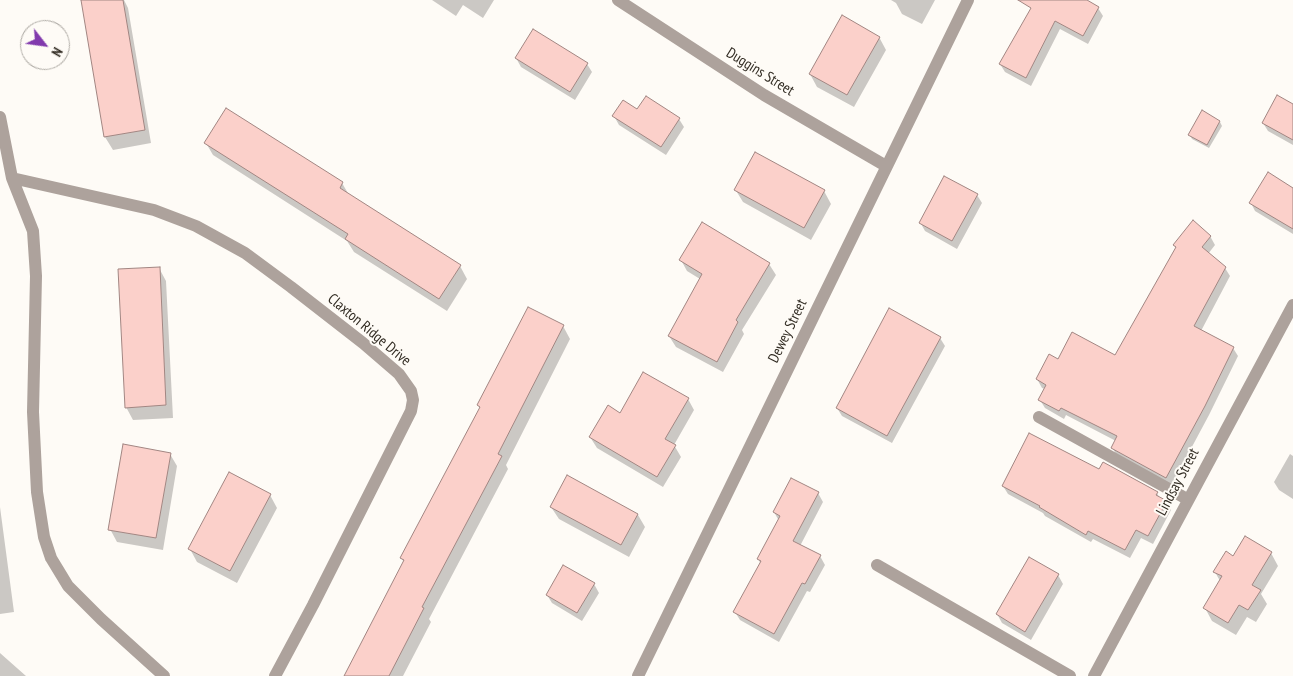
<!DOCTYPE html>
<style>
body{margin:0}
#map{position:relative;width:1293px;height:676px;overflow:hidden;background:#fefbf6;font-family:"PT Sans Narrow",sans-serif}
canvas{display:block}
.north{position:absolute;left:20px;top:20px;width:50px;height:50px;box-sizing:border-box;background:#fefbf6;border:1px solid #aca8a2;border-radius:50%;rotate:120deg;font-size:14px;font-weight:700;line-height:20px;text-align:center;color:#322c23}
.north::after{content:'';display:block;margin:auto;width:18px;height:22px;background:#813aad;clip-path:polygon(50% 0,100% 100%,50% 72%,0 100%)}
</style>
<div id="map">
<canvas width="1293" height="676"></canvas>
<div class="north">N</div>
</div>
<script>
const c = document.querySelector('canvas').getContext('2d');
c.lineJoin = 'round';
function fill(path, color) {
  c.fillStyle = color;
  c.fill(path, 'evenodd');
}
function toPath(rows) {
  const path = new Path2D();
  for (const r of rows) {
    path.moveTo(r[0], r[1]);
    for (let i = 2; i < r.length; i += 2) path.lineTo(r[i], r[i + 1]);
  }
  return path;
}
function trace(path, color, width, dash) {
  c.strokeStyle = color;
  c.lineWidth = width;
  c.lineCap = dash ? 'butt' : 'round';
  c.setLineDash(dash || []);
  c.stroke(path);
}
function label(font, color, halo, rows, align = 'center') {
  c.font = font + ' "PT Sans Narrow",sans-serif';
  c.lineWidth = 4;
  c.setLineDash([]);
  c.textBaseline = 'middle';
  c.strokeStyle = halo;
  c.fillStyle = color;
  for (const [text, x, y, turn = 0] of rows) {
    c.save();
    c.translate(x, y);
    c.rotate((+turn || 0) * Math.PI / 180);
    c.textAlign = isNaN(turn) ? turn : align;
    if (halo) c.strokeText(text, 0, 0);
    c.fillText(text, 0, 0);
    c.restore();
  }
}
fill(toPath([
 [95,0,124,0,128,8,151,143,113,150,105,137,83,2],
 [432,0,494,0,483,18,463,5,456,16],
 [891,0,935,0,922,24,902,14,896,3],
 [1037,0,1085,0,1098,8,1103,16,1088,44,1060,29,1031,86,1005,72,1000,64],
 [879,37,886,50,854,107,817,87,810,74],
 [516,58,587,64,592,72,575,100,521,67],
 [1293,105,1293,145,1268,131,1263,123],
 [614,116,679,119,684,127,666,155,619,125],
 [1220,122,1222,126,1209,148,1192,139,1190,135],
 [206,143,342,183,349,195,460,266,467,279,447,311,354,252,347,241,213,155],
 [735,189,824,191,831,204,811,240,743,202],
 [1293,189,1293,234,1255,211,1251,203],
 [977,195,982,203,957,249,925,231,920,222],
 [1210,236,1215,245,1208,254,1225,268,1230,276,1201,331,1233,348,1238,356,1209,415,1171,486,1117,456,1112,447,1116,441,1066,415,1064,419,1045,408,1040,400,1045,389,1042,388,1037,379,1058,361,1116,357,1176,249,1174,245],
 [681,260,769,264,776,275,742,330,744,334,723,372,676,347,669,336,700,279,687,271],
 [159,268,166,281,173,418,133,420,126,407],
 [563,326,570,339,506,465,508,469,429,619,431,622,403,676,345,676,404,562,401,558,480,409,478,405],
 [940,338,945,346,892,443,842,416,837,408],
 [688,399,694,410,674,445,681,457,663,487,597,448,590,437,620,414],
 [170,454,177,466,163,550,117,542,110,529],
 [1290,454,1293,456,1293,499,1279,490,1274,482],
 [1099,471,1157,493,1160,499,1166,502,1171,510,1153,544,1141,538,1130,558,1093,539,1091,542,1045,516,1043,513,1008,494,1003,486],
 [818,493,823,502,800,546,820,556,825,565,810,592,807,591,779,642,740,620,735,612,761,564,758,559,779,521,774,512],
 [270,495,277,508,237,583,197,562,190,549],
 [0,507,14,612,0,614],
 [551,507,638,515,645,527,629,557,559,519],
 [1271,553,1278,566,1261,594,1267,604,1256,622,1247,617,1236,635,1212,621,1205,608,1220,581,1215,572],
 [1030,558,1058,575,1063,584,1031,640,1002,623,997,614],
 [594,584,599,593,582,621,552,603,547,595],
 [0,653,26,676,0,676]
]), '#0003');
const building = toPath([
 [81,0,123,0,145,130,104,137,81,0],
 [1018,0,1087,0,1099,7,1083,36,1055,21,1026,78,999,64,1031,8,1018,0],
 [842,15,880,37,847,95,809,74,842,15],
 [533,29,588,63,570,92,515,58,533,29],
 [1277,95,1293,104,1293,140,1262,123,1277,95],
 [646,96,680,118,661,147,612,116,623,100,637,109,646,96],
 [226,108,343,182,340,188,461,265,439,299,345,239,348,234,204,143,226,108],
 [1202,110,1220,121,1207,145,1188,135,1202,110],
 [755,152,825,190,804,228,734,190,755,152],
 [1268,172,1293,188,1293,229,1249,203,1268,172],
 [944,176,978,194,952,241,919,223,944,176],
 [1193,220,1211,236,1202,247,1226,267,1194,326,1234,347,1205,406,1166,478,1111,448,1117,436,1061,408,1059,411,1038,400,1046,385,1036,379,1049,354,1058,359,1072,332,1115,355,1176,247,1173,245,1193,220],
 [702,222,770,263,736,320,738,322,717,362,668,336,702,274,679,260,702,222],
 [160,267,166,405,125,408,118,269,160,267],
 [528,307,564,325,498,454,502,456,422,607,424,608,389,676,344,676,404,560,400,558,480,407,477,405,528,307],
 [889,308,941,337,887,436,836,408,889,308],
 [643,372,689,398,665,439,676,445,657,477,589,437,608,405,620,413,643,372],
 [1029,433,1099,469,1103,462,1158,492,1156,495,1167,501,1148,536,1136,530,1125,550,1088,531,1086,535,1039,507,1040,506,1002,486,1029,433],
 [123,444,171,453,156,538,108,530,123,444],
 [229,472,271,494,230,571,188,549,229,472],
 [567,475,638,514,621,545,550,507,567,475],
 [791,478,819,492,793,541,821,555,805,584,802,583,774,634,733,612,761,561,757,559,780,516,773,512,791,478],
 [1245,536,1272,552,1252,585,1261,590,1248,610,1239,605,1228,623,1203,608,1222,576,1213,572,1226,551,1233,556,1245,536],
 [1029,557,1059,574,1025,632,996,614,1029,557],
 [563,565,595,583,577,613,546,595,563,565]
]);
fill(building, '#fbd0ca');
trace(building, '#a28682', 1);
trace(toPath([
 [618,0,764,95,886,166],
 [0,117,12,178],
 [1039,417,1187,499],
 [877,565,1070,676],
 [164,676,101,619,68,586,51,558,44,537,37,492,33,412,36,276,33,231,12,178,154,210,196,226,245,253,291,287,363,343,399,374,411,391,413,400,411,411,313,605,275,676],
 [638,676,968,0],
 [1094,676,1293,305]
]), '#ada29c', 12);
label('15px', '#322c23', '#fefbf6', [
 ["Duggins Street",760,72,32],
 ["Claxton Ridge Drive",369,330,40],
 ["Dewey Street",788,331,-64],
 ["Lindsay Street",1178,482,-62]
]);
</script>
